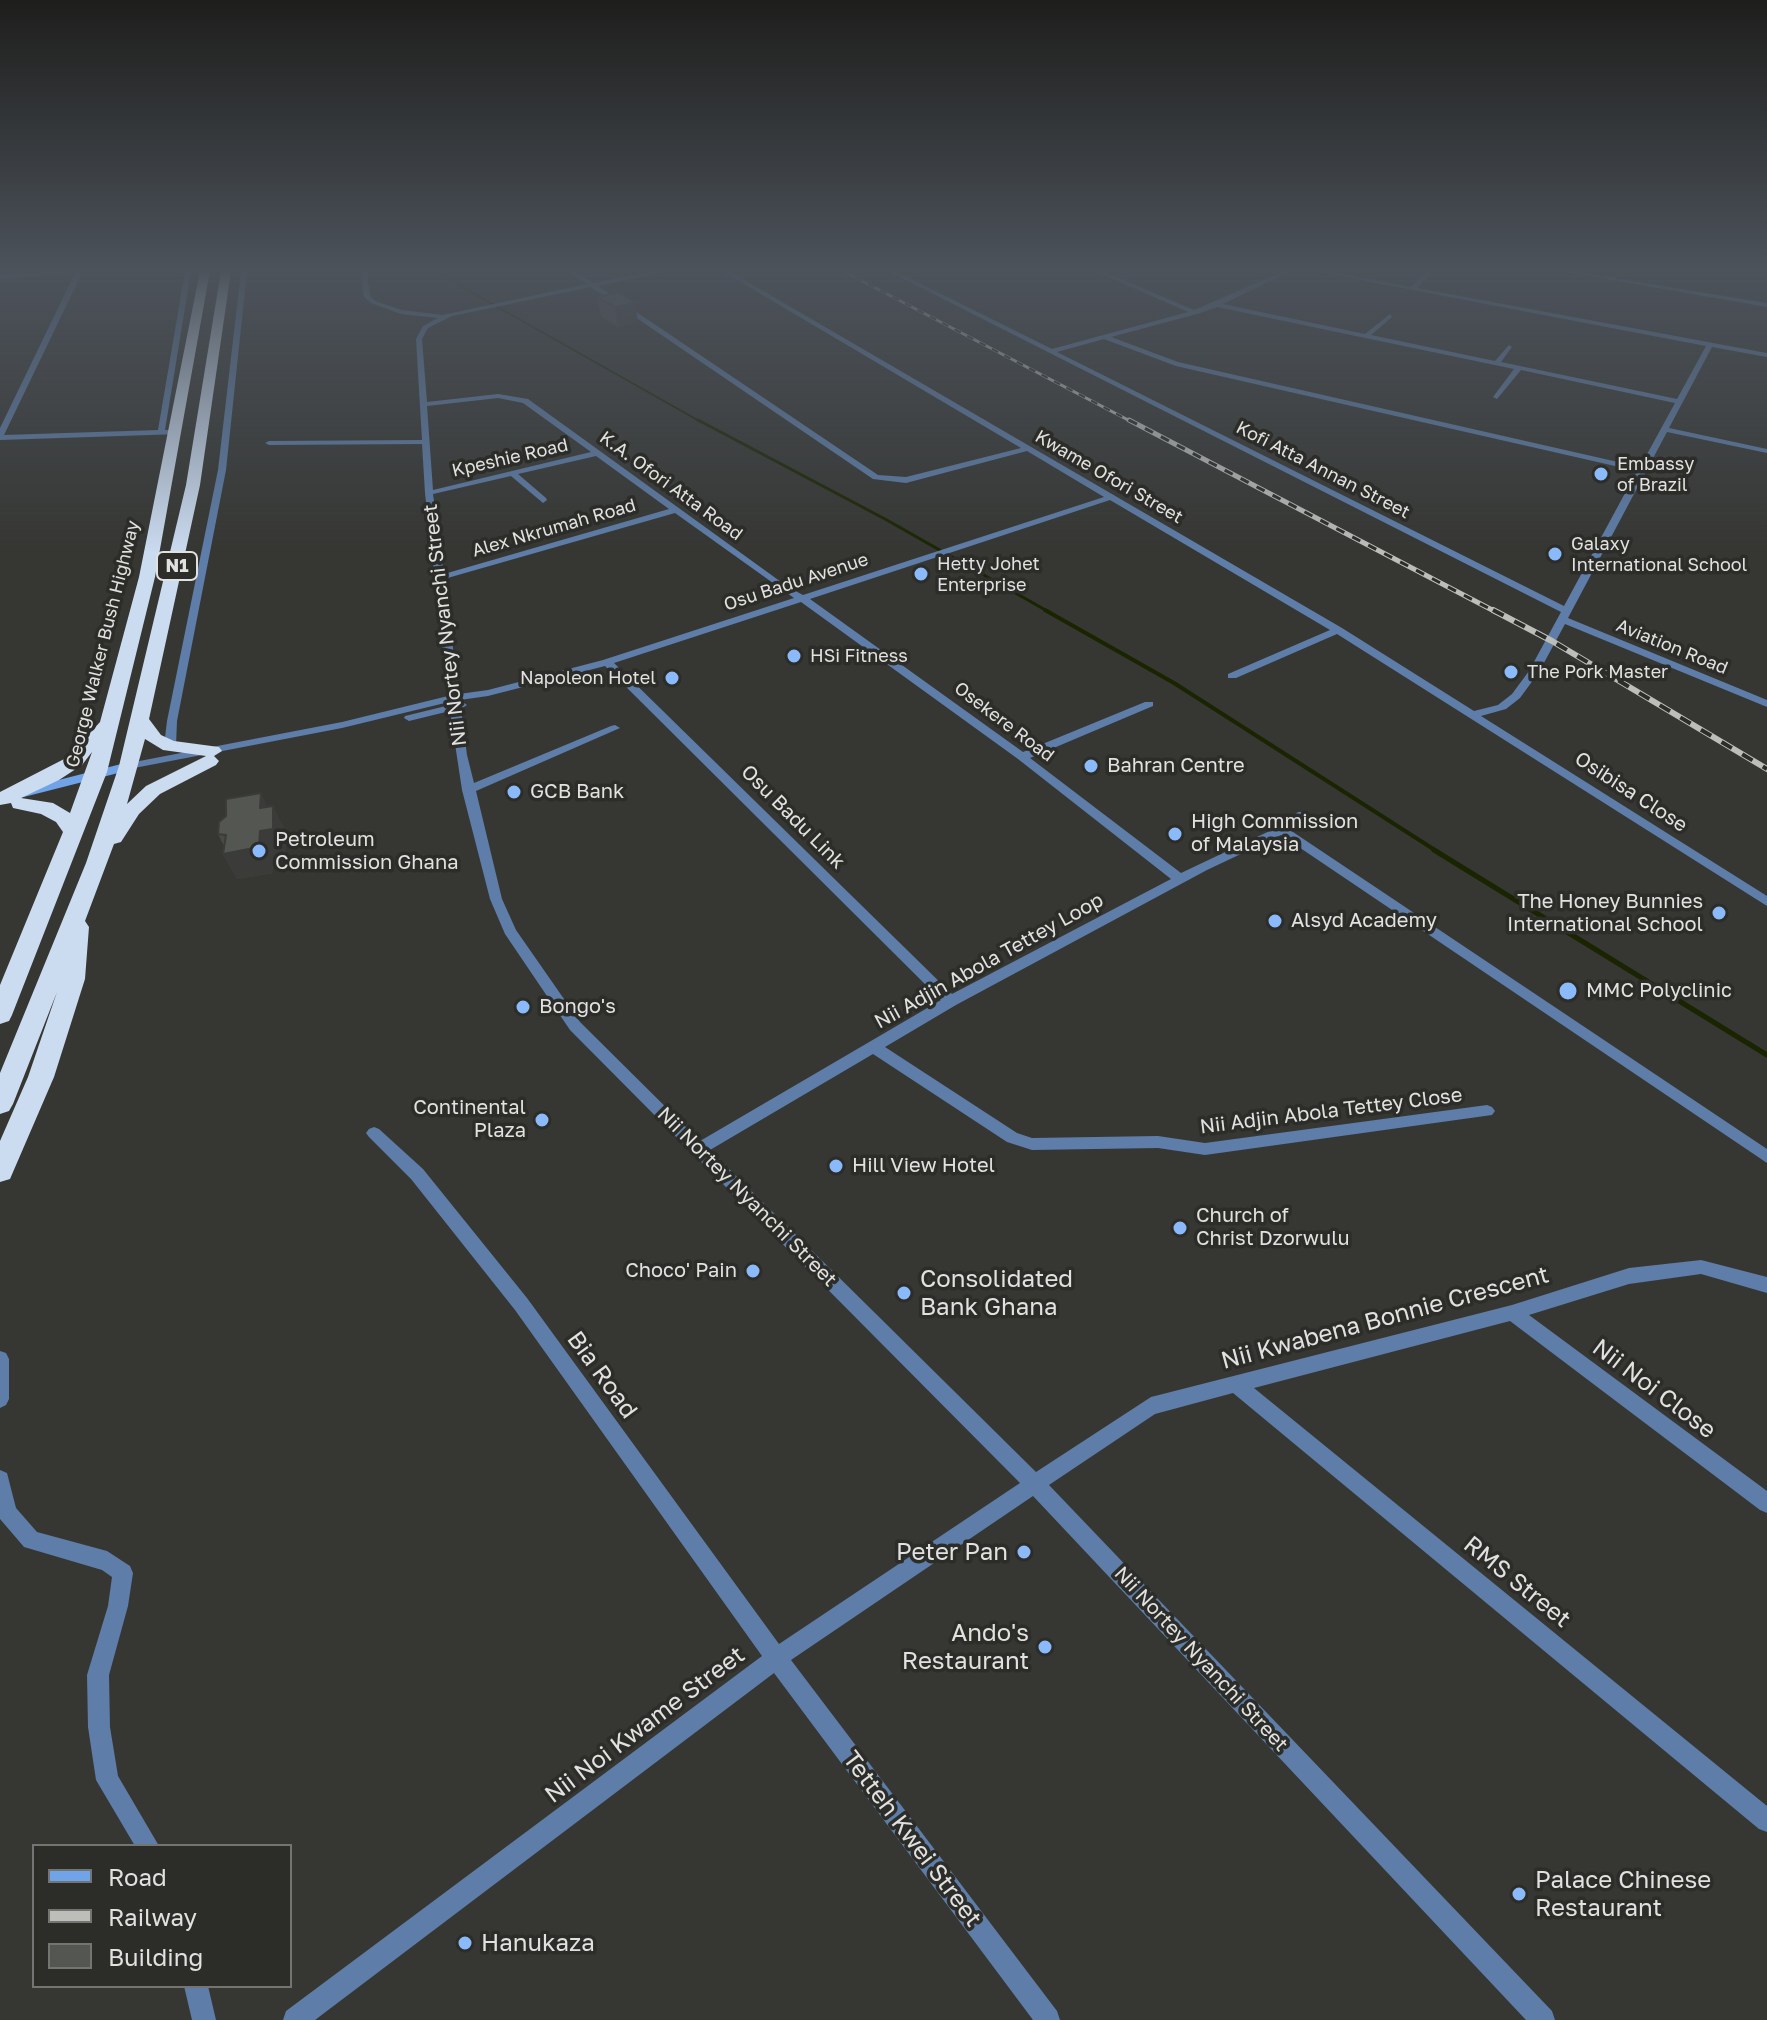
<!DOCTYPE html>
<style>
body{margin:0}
#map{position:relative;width:1767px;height:2020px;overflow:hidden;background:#363733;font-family:"Golos Text",sans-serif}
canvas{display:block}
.legend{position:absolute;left:32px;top:1844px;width:260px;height:144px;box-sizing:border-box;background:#2c2d29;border:2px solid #747572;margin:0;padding:10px 14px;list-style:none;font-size:24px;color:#e1e2df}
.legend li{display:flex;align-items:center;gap:16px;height:40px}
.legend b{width:40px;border:2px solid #747572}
</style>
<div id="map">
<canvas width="1767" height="2020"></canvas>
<ul class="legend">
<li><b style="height:10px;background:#71a3e9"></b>Road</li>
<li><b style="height:10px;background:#bdbeba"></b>Railway</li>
<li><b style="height:22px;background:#545651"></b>Building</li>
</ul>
</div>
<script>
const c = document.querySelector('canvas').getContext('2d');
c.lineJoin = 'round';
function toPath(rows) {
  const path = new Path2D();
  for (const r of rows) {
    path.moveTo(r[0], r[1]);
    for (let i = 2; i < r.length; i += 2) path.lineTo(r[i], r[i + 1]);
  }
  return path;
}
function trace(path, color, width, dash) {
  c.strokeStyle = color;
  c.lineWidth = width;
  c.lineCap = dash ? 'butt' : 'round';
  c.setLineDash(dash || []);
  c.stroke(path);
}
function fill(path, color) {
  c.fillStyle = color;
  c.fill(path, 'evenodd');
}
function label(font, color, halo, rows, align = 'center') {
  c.font = font + ' "Golos Text",sans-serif';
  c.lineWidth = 7;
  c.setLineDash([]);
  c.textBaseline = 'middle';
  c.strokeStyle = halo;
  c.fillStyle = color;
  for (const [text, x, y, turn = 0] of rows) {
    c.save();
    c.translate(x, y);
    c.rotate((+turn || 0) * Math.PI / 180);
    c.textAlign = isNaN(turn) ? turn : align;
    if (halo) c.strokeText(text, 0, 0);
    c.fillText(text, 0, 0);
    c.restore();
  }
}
trace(toPath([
 [434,271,701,422]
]), '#1a2500', 2);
trace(toPath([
 [698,420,885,519,1049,612]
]), '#1a2500', 3);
trace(toPath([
 [1045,610,1174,683,1438,852]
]), '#1a2500', 4);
trace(toPath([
 [1434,850,1767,1055]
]), '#1a2500', 5);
fill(toPath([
 [60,271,83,271,4,435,158,430,185,271,191,271,165,430,180,430,180,434,0,440,0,428,75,273,0,279,0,275,60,271],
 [241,271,247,271,226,470,177,721,176,746,170,749,164,746,167,721,218,470,241,271],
 [361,271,367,271,370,296,375,301,402,310,443,315,587,284,568,271,575,271,593,283,655,271,666,271,598,286,878,475,906,477,1021,448,722,271,729,271,1342,628,1474,711,1498,705,1512,694,1529,671,1561,612,888,271,895,271,1052,349,1188,312,1095,271,1102,271,1194,310,1284,271,1291,271,1223,304,1365,334,1390,314,1392,317,1371,335,1495,361,1509,345,1512,347,1501,362,1677,399,1706,346,1313,271,1324,271,1411,287,1427,271,1433,271,1417,288,1767,353,1767,357,1712,347,1669,428,1767,449,1767,453,1667,432,1568,618,1767,700,1767,707,1565,624,1539,672,1520,698,1506,709,1481,716,1767,896,1767,906,1337,634,1236,678,1228,678,1228,674,1330,630,1110,500,810,599,1023,752,1145,702,1153,702,1153,706,1030,758,1181,873,1278,827,1298,812,1306,812,1306,818,1290,830,1767,1149,1767,1163,1281,835,1207,870,956,1005,885,1047,1017,1133,1032,1138,1158,1136,1205,1143,1487,1105,1492,1107,1495,1111,1492,1115,1205,1155,1158,1148,1032,1150,1007,1142,873,1054,710,1150,1036,1472,1151,1397,1512,1305,1629,1268,1701,1260,1767,1277,1767,1293,1701,1274,1629,1284,1529,1315,1767,1491,1767,1513,1760,1510,1510,1321,1254,1388,1767,1806,1767,1832,1759,1829,1233,1393,1155,1414,1049,1485,1552,2011,1555,2020,1526,2020,1033,1496,791,1660,1057,2011,1060,2020,1033,2020,774,1673,315,2020,283,2020,286,2011,762,1656,515,1310,411,1179,369,1137,366,1133,369,1129,374,1127,379,1129,423,1169,527,1298,779,1644,1020,1483,570,1030,505,934,490,899,462,790,450,711,409,721,404,718,405,716,450,705,449,702,342,728,129,769,123,766,129,763,342,722,448,696,425,493,422,444,269,445,265,443,269,441,422,440,416,339,423,326,438,318,401,314,371,303,364,297,361,271],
 [591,287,873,479,906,483,1027,451,1104,497,803,595,788,587,528,399,498,394,427,402,422,339,428,328,452,316,591,287],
 [1217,307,1514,369,1493,397,1497,399,1521,370,1675,403,1640,467,1178,362,1111,337,1197,314,1217,307],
 [1104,339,1176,366,1637,471,1564,606,1057,352,1104,339],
 [498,398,523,403,591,452,433,490,427,406,498,398],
 [596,456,669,509,444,574,433,494,511,476,543,503,547,500,546,498,518,474,596,456],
 [675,513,794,598,603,660,488,690,459,694,444,579,675,513],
 [801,602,1018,759,1171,879,952,994,614,663,801,602],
 [605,666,941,1000,700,1141,580,1022,516,930,502,899,476,791,620,728,615,725,611,726,474,783,467,755,461,709,467,705,460,700,488,696,605,666],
 [1559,271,1571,271,1767,303,1767,307,1559,271],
 [0,1351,6,1353,9,1359,9,1399,6,1405,0,1408,0,1351],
 [0,1470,7,1473,16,1508,37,1532,107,1551,130,1566,133,1573,128,1606,109,1675,110,1727,118,1776,159,1846,135,1846,96,1780,88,1727,87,1675,108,1606,112,1577,102,1570,24,1547,0,1519,0,1470],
 [184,1986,208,1986,216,2020,192,2020,184,1986]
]), '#5e7da8');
fill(toPath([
 [129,762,134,763,134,769,0,803,0,795,129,762]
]), '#71a3e9');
fill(toPath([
 [200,271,210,271,155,577,107,772,12,1015,9,1021,0,1024,0,985,63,832,56,822,41,814,13,808,11,803,0,805,0,792,68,757,100,722,139,577,200,271],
 [92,752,70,813,53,803,21,798,59,780,82,765,92,752],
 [221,271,231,271,200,485,149,719,161,735,174,741,219,747,222,751,214,756,219,761,216,765,160,794,139,814,121,842,114,844,85,921,89,927,85,979,54,1077,10,1179,0,1182,0,1141,28,1077,57,992,13,1104,9,1111,0,1114,0,1073,86,863,119,766,186,485,221,271],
 [145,739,163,750,206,756,146,786,127,804,145,739]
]), '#cbdbf0');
const railFar2 = toPath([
 [843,271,1132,422]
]);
const railFar1 = toPath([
 [1129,420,1496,612]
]);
const rail = toPath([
 [1493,610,1552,641,1767,769]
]);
trace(railFar2, '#bdbeba', 3);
trace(railFar1, '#bdbeba', 5);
trace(rail, '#bdbeba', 6);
trace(railFar2, '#2c2d29', 2, [7]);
trace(railFar1, '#2c2d29', 3, [9]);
trace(rail, '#2c2d29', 4, [12]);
fill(toPath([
 [597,297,635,303,638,323,618,327,601,317],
 [286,832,286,855,273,857,273,873,237,879,223,854,224,846,218,834]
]), '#484a46');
fill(toPath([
 [635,303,638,323,618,327,615,307],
 [261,793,273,819,273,806,286,832,286,855,273,857,273,873,237,879,223,854,260,808]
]), '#3b3c39');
const building = toPath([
 [619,292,635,303,615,307,597,297,619,292],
 [261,793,260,808,273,806,273,829,260,831,259,847,223,854,226,835,218,834,219,822,226,816,226,799,261,793]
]);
fill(building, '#545651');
trace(building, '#3b3c39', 2);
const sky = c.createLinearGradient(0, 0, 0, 553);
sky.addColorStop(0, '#1e1e1c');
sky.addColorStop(0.49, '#4c535b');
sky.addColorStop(1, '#4c535b00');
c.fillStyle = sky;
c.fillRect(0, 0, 1767, 553);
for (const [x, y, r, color] of [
 [1601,474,8,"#8bbafc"],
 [1555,554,8,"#8bbafc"],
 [921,574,8,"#8bbafc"],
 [794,656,8,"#8bbafc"],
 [1511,672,8,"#8bbafc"],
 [672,678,8,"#8bbafc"],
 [1091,766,8,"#8bbafc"],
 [514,792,8,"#8bbafc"],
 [1175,834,8,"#8bbafc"],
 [259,851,8,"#8bbafc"],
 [1719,913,8,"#8bbafc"],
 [1275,921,8,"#8bbafc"],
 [1568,991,10,"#8bbafc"],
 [523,1007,8,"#8bbafc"],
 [542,1120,8,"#8bbafc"],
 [836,1166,8,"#8bbafc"],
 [1180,1228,8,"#8bbafc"],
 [753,1271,8,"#8bbafc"],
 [904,1293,8,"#8bbafc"],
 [1024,1552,8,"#8bbafc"],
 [1045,1647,8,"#8bbafc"],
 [1519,1894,8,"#8bbafc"],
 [465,1943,8,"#8bbafc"]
]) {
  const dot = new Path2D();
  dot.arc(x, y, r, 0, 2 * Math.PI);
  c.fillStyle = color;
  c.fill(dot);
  trace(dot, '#2c2d29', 3);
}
label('18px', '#e1e2df', '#2c2d29', [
 ["Kpeshie Road",510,458,-13],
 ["Kofi Atta Annan Street",1323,470,27],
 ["Kwame Ofori Street",1109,477,30],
 ["K.A. Ofori Atta Road",671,486,36],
 ["Alex Nkrumah Road",554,528,-16],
 ["Osu Badu Avenue",796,582,-18],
 ["George Walker Bush Highway",103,644,-76],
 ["Aviation Road",1672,647,22],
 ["Osekere Road",1004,722,37]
]);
label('18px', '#e1e2df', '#2c2d29', [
 ["Embassy",1617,464],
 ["of Brazil",1617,485],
 ["Galaxy",1571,544],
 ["International School",1571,565],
 ["Hetty Johet",937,564],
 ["Enterprise",937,585],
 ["HSi Fitness",810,656],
 ["The Pork Master",1527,672],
 ["Napoleon Hotel",656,678,"right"]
], 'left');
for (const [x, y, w] of [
 [177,566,40]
]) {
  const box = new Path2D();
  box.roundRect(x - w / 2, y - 14, w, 28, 6);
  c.fillStyle = '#2c2d29';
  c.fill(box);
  trace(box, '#e1e2df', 2);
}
label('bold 18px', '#e1e2df', null, [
 ["N1",177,566]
]);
label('20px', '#e1e2df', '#2c2d29', [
 ["Nii Nortey Nyanchi Street",445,625,-97],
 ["Osibisa Close",1631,792,33],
 ["Osu Badu Link",793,817,45],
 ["Nii Adjin Abola Tettey Loop",989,961,-29],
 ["Nii Adjin Abola Tettey Close",1331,1111,-7],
 ["Nii Nortey Nyanchi Street",747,1197,45],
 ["Nii Nortey Nyanchi Street",1201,1659,47]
]);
label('20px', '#e1e2df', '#2c2d29', [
 ["Bahran Centre",1107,766],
 ["GCB Bank",530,792],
 ["High Commission",1191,822],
 ["of Malaysia",1191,845],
 ["Petroleum",275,840],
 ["Commission Ghana",275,863],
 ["The Honey Bunnies",1703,902,"right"],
 ["International School",1703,925,"right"],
 ["Alsyd Academy",1291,921],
 ["MMC Polyclinic",1586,991],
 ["Bongo's",539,1007],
 ["Continental",526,1108,"right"],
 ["Plaza",526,1131,"right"],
 ["Hill View Hotel",852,1166],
 ["Church of",1196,1216],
 ["Christ Dzorwulu",1196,1239],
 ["Choco' Pain",737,1271,"right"]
], 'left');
label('24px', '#e1e2df', '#2c2d29', [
 ["Consolidated",920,1279],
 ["Bank Ghana",920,1307],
 ["Peter Pan",1008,1552,"right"],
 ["Ando's",1029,1633,"right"],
 ["Restaurant",1029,1661,"right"],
 ["Palace Chinese",1535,1880],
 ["Restaurant",1535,1908],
 ["Hanukaza",481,1943]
], 'left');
label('24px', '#e1e2df', '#2c2d29', [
 ["Nii Kwabena Bonnie Crescent",1385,1318,-15],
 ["Bia Road",602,1375,54],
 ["Nii Noi Close",1654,1389,37],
 ["RMS Street",1517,1582,39],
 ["Nii Noi Kwame Street",645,1725,-37],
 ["Tetteh Kwei Street",912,1839,53]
]);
</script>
